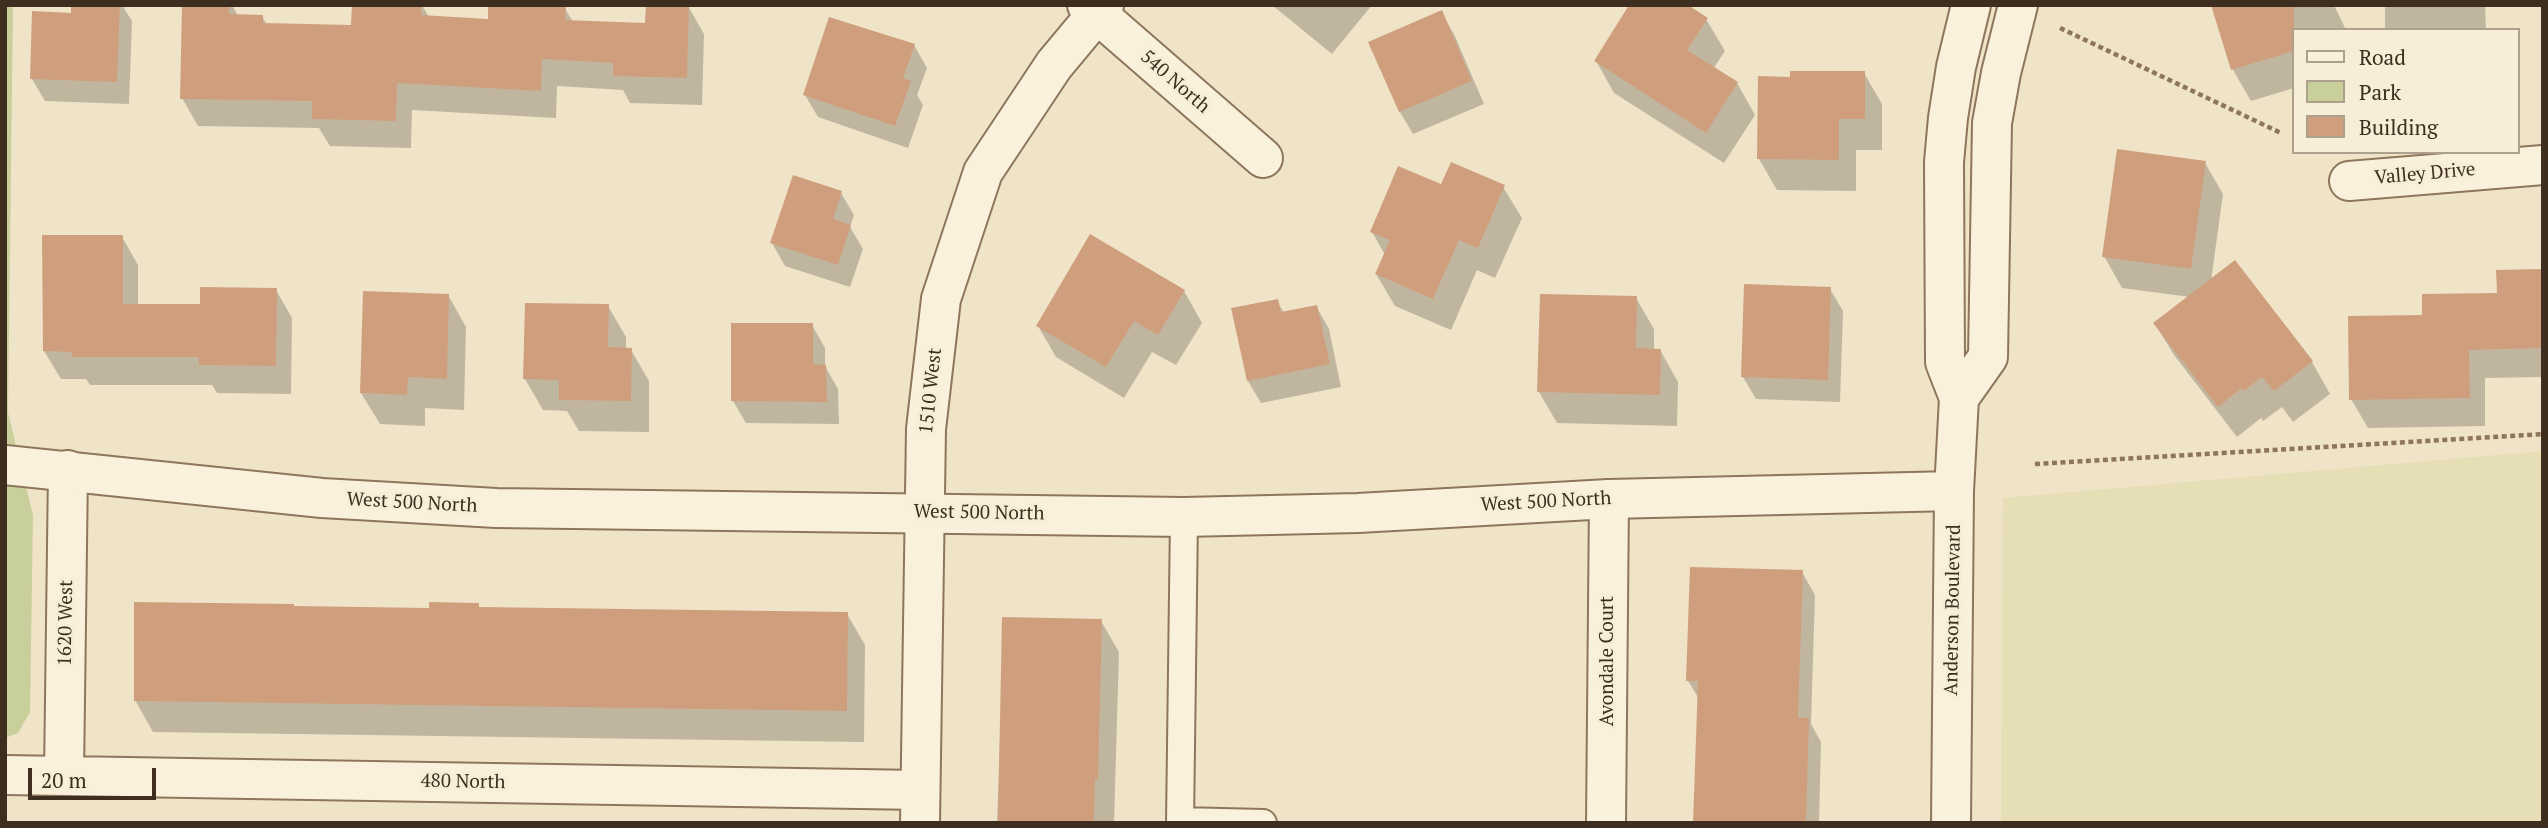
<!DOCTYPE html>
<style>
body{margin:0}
#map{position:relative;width:2548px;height:828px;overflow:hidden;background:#f0e4c8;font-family:"PT Serif",serif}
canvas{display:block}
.frame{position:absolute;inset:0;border:7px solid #3d2e20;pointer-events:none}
.legend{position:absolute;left:2292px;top:28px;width:228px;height:126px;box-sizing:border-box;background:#f7eed8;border:2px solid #ada18e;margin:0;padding:9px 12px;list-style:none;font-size:21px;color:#3d2e20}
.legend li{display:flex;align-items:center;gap:14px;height:35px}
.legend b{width:35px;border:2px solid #ada18e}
.scale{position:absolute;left:28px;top:768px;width:128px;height:32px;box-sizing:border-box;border:4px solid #3d2e20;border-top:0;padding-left:9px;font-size:21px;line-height:24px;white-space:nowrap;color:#3d2e20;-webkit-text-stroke:5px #f7eed8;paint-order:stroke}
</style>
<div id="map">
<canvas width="2548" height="828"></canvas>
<div class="frame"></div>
<ul class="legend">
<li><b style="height:9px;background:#faf1dc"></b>Road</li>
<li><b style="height:19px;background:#c9cf9b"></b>Park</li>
<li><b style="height:19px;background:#cf9f7d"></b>Building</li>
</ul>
<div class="scale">20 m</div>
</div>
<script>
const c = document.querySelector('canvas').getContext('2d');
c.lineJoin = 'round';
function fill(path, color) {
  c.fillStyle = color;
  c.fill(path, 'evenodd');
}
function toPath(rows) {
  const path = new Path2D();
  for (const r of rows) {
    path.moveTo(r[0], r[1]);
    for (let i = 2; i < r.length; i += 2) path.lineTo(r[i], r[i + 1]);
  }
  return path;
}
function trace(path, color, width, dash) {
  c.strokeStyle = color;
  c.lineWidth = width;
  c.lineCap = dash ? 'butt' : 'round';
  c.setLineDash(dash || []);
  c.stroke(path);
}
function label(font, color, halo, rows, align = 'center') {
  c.font = font + ' "PT Serif",serif';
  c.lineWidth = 6;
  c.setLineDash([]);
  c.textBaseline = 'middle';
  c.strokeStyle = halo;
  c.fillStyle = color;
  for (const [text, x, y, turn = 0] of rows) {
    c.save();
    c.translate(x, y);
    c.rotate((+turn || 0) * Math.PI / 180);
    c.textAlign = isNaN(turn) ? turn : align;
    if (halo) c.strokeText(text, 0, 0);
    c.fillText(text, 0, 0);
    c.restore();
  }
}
fill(toPath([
 [2543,451,2543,823,2001,823,2003,498]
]), '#e6deb5');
fill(toPath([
 [5,5,13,5,8,413,33,515,30,712,18,733,5,738]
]), '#c9cf9b');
fill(toPath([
 [73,5,122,5,132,21,129,104,45,101,32,79,73,14],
 [184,5,232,5,238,16,262,16,267,25,353,26,353,5,422,5,429,17,489,20,564,7,573,22,647,25,688,6,704,34,702,105,630,103,623,90,557,86,556,118,412,110,411,148,330,146,319,128,198,126,182,98],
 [1272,5,1372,5,1332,54],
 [2213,5,2334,5,2346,30,2294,30,2294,88,2251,101,2233,70],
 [2385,5,2485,5,2486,30,2385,30],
 [1441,12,1454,34,1484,104,1413,134,1400,112,1370,43],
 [1706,19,1725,51,1713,69,1737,83,1755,115,1724,163,1614,93,1596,61],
 [914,45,927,68,917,95,923,105,908,148,818,117,805,95],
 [1864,73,1882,104,1882,150,1856,150,1856,191,1777,190,1759,159,1792,78],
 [2205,163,2223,194,2211,281,2234,263,2312,362,2330,394,2293,422,2282,407,2263,421,2261,418,2237,437,2174,355,2155,324,2190,297,2122,288,2104,256],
 [1442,186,1503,187,1522,218,1495,278,1477,270,1451,330,1395,306,1376,274,1385,255,1372,232],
 [841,193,854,215,850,227,863,249,850,287,785,266,772,243],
 [122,237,138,265,138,306,202,305,276,290,292,318,291,394,217,393,212,385,90,385,86,379,61,379,44,351],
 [2543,270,2543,377,2485,378,2485,426,2368,428,2351,399,2424,317,2499,295],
 [1830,289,1843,311,1840,402,1756,399,1743,377],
 [1184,291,1202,323,1176,365,1152,352,1124,398,1056,357,1038,326],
 [448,295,466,327,464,410,425,408,425,426,380,424,361,393],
 [1636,298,1654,329,1654,350,1660,350,1678,382,1677,426,1557,423,1539,392],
 [1277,301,1284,313,1316,306,1329,329,1341,387,1261,403,1248,381],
 [608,306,626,337,626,349,631,350,649,381,649,432,579,431,567,411,543,410,525,379],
 [812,325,825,348,825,366,838,389,839,424,746,423,733,401],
 [1802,572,1815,595,1811,724,1821,742,1819,823,1695,823,1699,699,1688,681],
 [294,607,847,614,865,645,864,742,153,732,135,700],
 [1004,619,1101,621,1119,652,1114,823,997,823]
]), '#0003');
fill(toPath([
 [71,5,120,5,117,82,30,79,32,11,71,13],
 [182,5,229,5,229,14,263,15,263,23,351,25,352,5,421,5,421,15,488,19,488,5,566,5,565,20,645,23,646,5,689,5,687,78,613,76,613,63,542,59,541,91,397,83,396,121,312,119,312,101,180,99],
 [1629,5,1688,5,1708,18,1687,50,1738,82,1706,133,1594,61],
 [2211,5,2294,5,2294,51,2231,70],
 [1442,10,1472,81,1399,112,1368,42],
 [829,17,915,44,903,78,911,81,895,126,803,95],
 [1790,71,1865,71,1865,119,1839,119,1839,160,1757,159,1758,76,1790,77],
 [2117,149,2206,161,2191,269,2102,257],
 [1451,162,1505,185,1478,248,1459,240,1433,299,1375,274,1390,240,1370,232,1398,166,1441,184],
 [793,175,842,191,833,219,851,225,838,265,770,243],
 [1090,234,1185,290,1158,335,1134,321,1106,367,1036,326],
 [42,235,123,235,123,304,200,304,200,287,277,288,276,366,199,365,199,357,72,357,71,352,43,351],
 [2235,260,2313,361,2274,391,2262,377,2244,391,2242,388,2218,407,2153,323],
 [2543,269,2543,348,2469,350,2470,398,2349,400,2348,316,2422,315,2422,294,2497,293,2496,270],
 [1744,284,1831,287,1828,380,1741,377],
 [363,291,449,294,447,379,408,377,407,395,360,393],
 [1540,294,1637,296,1636,348,1661,349,1660,395,1537,392],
 [1278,299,1281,312,1317,305,1330,364,1247,381,1231,308],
 [525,303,609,304,608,347,632,348,631,401,559,400,559,380,523,379],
 [731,323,813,323,813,364,826,365,827,402,731,401],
 [1690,567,1803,570,1798,718,1809,718,1806,823,1693,823,1698,681,1686,681],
 [134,602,294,604,294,606,429,608,429,602,479,603,479,607,848,612,847,711,134,701],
 [1002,617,1102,619,1098,779,1095,778,1094,823,998,823]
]), '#cf9f7d');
const service = toPath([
 [1180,821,1263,823],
 [1180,823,1184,517]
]);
const minor = toPath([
 [1087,5,1263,158],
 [2349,181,2543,165],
 [5,775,920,790],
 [64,775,68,470],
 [920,823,926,429,941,299,983,172,1054,65,1104,5],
 [1606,823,1609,499],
 [1951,823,1954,491]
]);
const tertiary = toPath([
 [1959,398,1988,357,1992,123,2001,73,2018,5],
 [5,465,322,498,496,508,1184,517,1358,513,1609,499,1954,491,1959,398,1945,362,1944,162,1948,118,1956,67,1971,5]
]);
trace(service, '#8d765c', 30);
trace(minor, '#8d765c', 42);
trace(tertiary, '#8d765c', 42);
trace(toPath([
 [2060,28,2281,133],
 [2035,464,2543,434]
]), '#8d765c', 4.5, [5, 3.5]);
trace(service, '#faf1dc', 26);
trace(minor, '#faf1dc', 38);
trace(tertiary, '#faf1dc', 38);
label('19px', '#3d2e20', '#f7eed8', [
 ["540 North",1175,82,41],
 ["Valley Drive",2425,174,-5],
 ["1510 West",931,391,-84],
 ["West 500 North",1546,502,-3],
 ["West 500 North",412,503,3],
 ["West 500 North",979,513,1],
 ["Anderson Boulevard",1953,610,-89],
 ["1620 West",66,623,-89],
 ["Avondale Court",1608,661,-90],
 ["480 North",463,782,1]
]);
</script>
